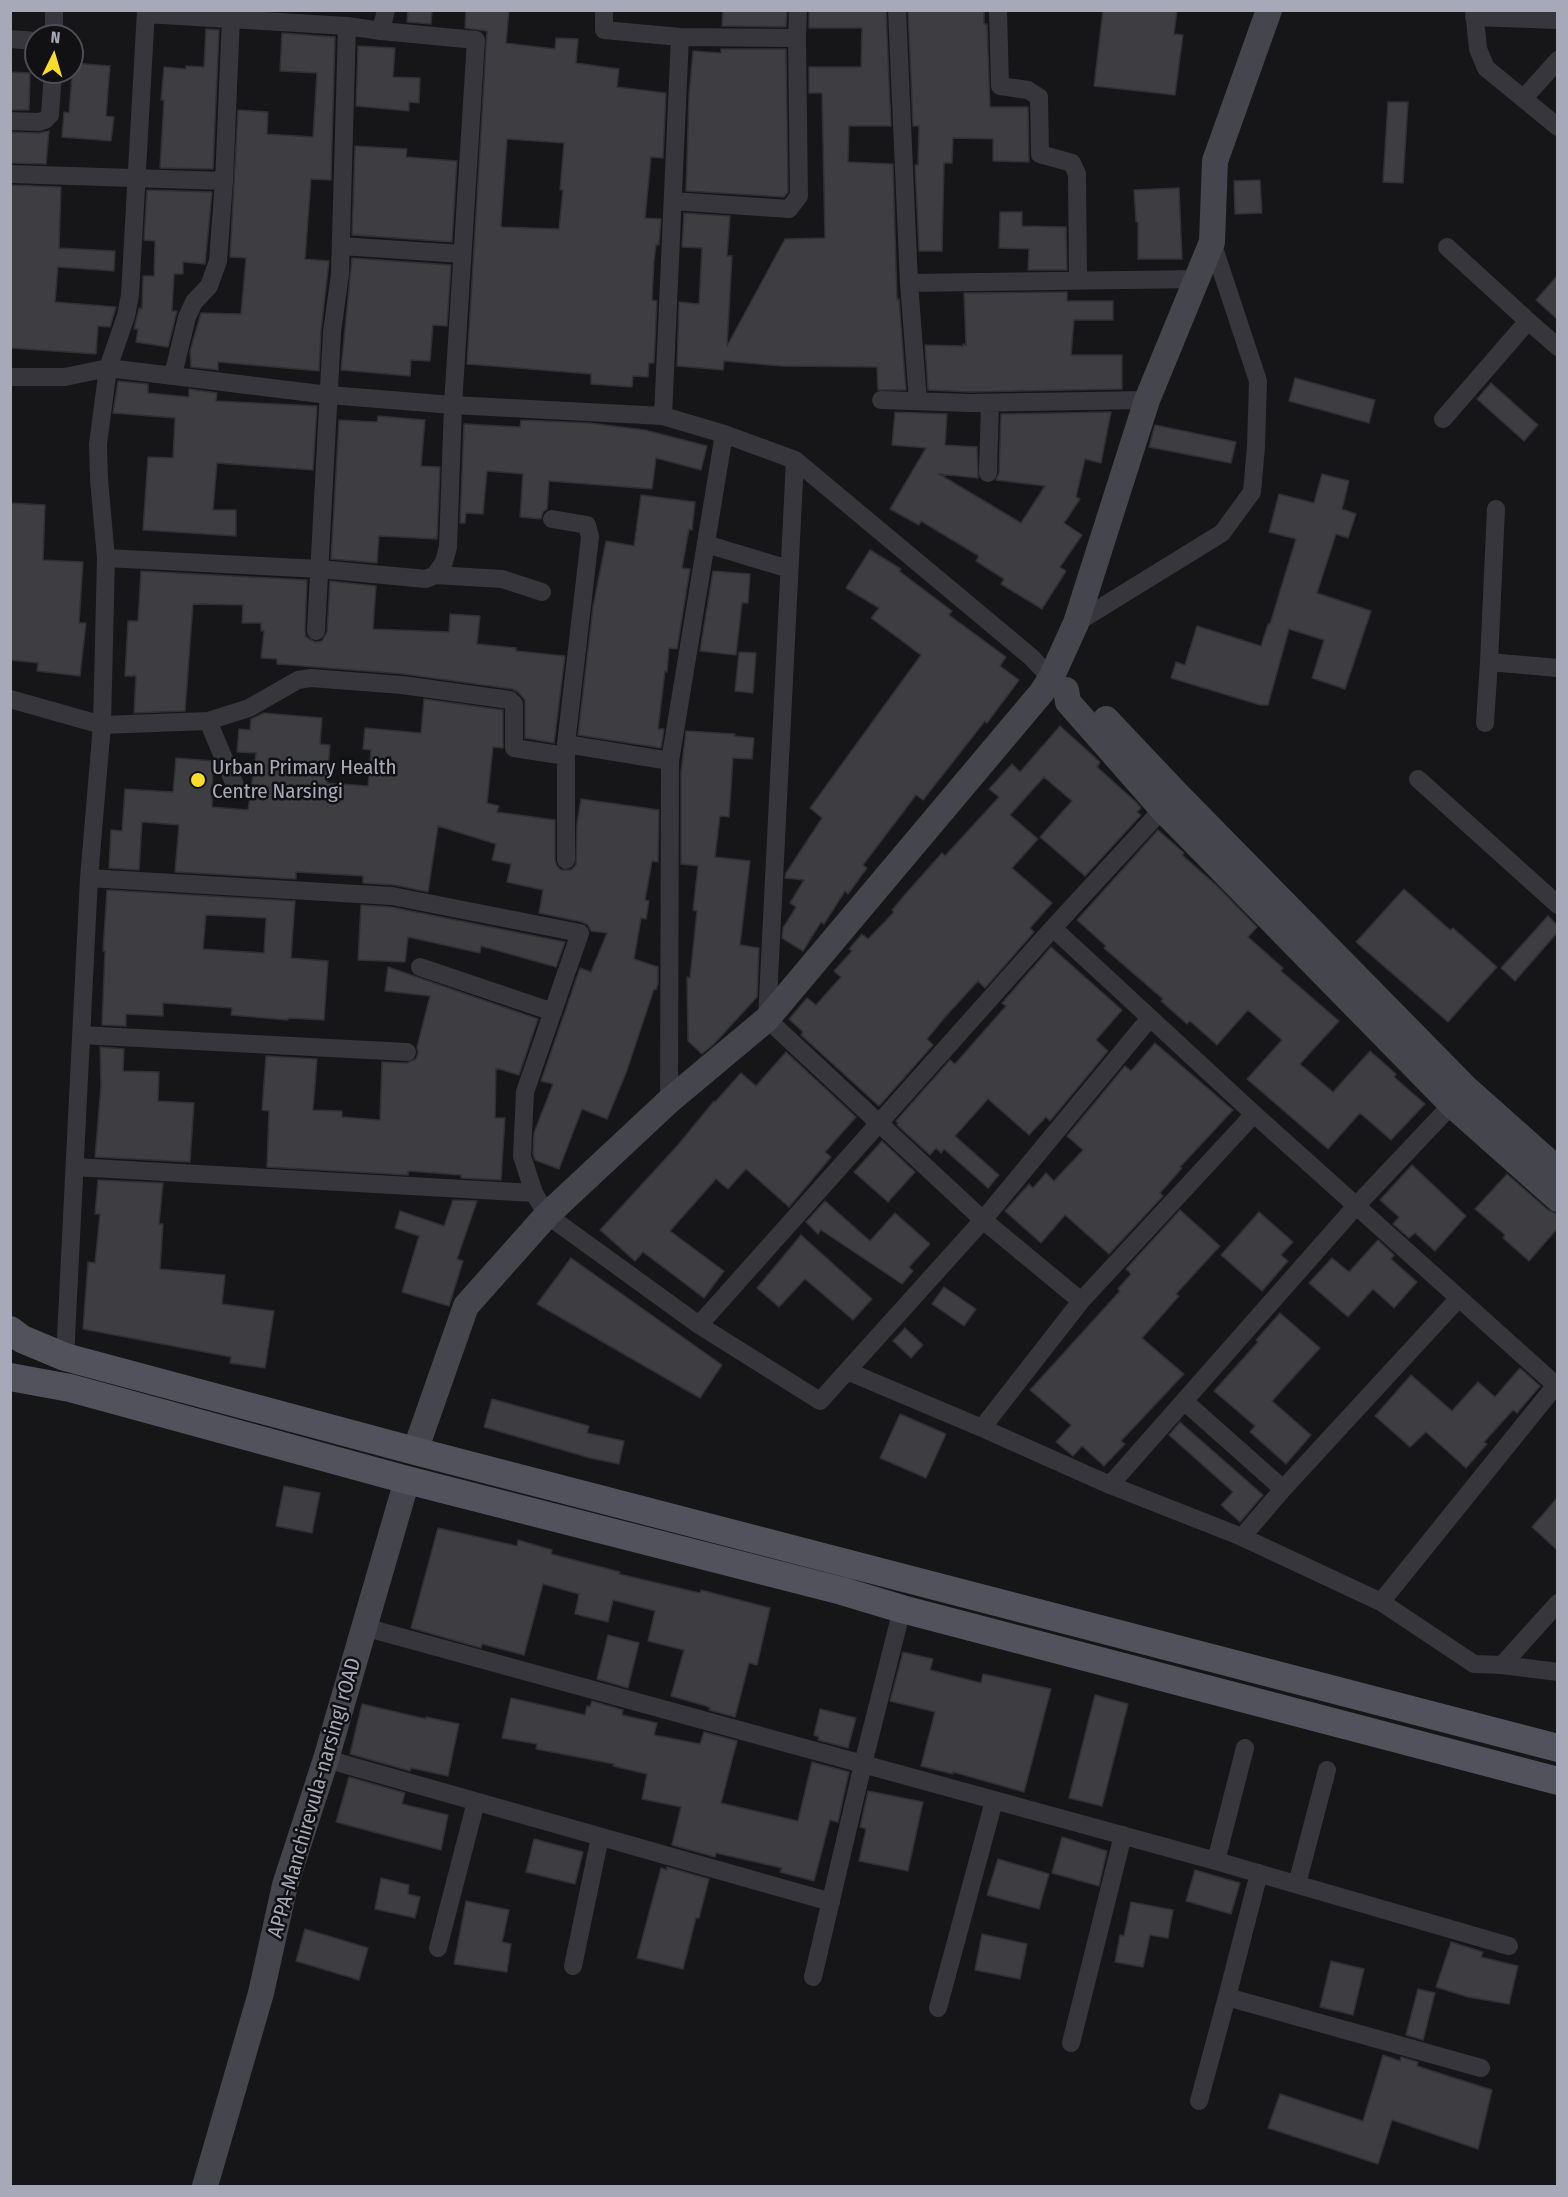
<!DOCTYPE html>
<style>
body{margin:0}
#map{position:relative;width:1568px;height:2197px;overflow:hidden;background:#161518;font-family:"Fira Sans Condensed",sans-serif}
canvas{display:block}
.frame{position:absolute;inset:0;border:12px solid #a7a9b8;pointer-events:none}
.north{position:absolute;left:24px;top:24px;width:60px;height:60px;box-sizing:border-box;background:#111013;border:2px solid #4d4d55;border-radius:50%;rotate:5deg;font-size:16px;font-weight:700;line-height:24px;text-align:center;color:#a7a9b8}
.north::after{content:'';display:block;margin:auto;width:21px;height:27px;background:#fadd2b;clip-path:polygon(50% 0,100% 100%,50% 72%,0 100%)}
</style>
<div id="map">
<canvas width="1568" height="2197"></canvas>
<div class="frame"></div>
<div class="north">N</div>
</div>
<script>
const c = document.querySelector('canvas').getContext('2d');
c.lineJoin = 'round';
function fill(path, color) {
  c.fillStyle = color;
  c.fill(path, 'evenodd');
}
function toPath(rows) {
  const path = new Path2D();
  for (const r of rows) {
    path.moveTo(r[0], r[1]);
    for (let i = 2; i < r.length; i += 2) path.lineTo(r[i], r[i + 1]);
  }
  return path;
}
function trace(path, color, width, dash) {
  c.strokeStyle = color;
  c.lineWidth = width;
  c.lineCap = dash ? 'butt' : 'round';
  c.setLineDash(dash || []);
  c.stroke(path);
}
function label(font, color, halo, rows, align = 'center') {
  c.font = font + ' "Fira Sans Condensed",sans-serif';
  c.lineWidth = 5;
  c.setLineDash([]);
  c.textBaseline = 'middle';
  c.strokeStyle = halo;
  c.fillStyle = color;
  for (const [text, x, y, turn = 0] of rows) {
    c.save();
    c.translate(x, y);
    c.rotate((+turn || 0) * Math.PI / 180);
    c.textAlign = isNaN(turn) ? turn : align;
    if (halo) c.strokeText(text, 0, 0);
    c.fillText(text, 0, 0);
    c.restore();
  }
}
const building = toPath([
 [408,10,432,10,431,24,407,22,408,10],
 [466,10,509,10,506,43,555,49,556,38,578,39,576,63,619,69,617,87,666,93,663,158,651,157,645,218,661,219,659,245,656,245,654,261,652,300,657,301,654,363,649,363,648,377,633,376,632,387,591,384,591,374,467,364,487,31,465,28,466,10],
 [507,139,564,143,560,190,563,190,559,229,502,227,501,225,507,139],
 [723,10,787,10,786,27,722,26,723,10],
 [809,10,886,10,891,126,849,126,848,162,893,164,897,300,899,299,906,390,878,390,877,367,781,366,724,361,723,370,677,366,679,302,699,304,702,248,682,247,684,213,730,216,727,256,732,256,727,346,785,239,825,238,822,93,809,93,809,67,861,67,862,28,809,28,809,10],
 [908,10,984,10,984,24,987,24,990,107,1028,107,1029,162,993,161,993,139,953,138,952,163,944,163,942,251,919,251,915,165,918,165,919,126,913,126,908,10],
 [1103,10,1177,10,1174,34,1183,35,1175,95,1094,86,1103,10],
 [206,29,219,30,213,169,160,168,164,100,161,100,164,67,186,69,186,66,204,67,206,29],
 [282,33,335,37,331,180,311,179,305,259,329,261,321,331,319,371,218,362,218,370,191,367,190,351,201,313,241,314,246,258,230,257,238,110,268,112,267,134,313,137,317,73,280,71,282,33],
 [358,46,395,48,393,77,420,78,419,103,409,102,409,111,356,106,358,46],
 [721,49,786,49,788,192,784,197,686,191,689,95,693,51,721,53,721,49],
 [73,63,110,66,106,116,114,117,111,141,62,137,64,112,69,113,73,63],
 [10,72,30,73,29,110,10,110,10,72],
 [1388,102,1408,102,1403,183,1383,182,1388,102],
 [49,131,46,164,10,163,10,132,39,133,49,131],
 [355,146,407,149,406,157,457,161,452,242,352,235,355,146],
 [1260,180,1262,213,1235,214,1234,181,1260,180],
 [10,185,61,187,59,248,115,251,114,271,58,267,55,302,116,307,110,327,98,326,96,354,10,348,10,185],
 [1179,188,1182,259,1138,259,1138,222,1136,222,1134,190,1179,188],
 [147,190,212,192,205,264,183,262,183,274,174,274,172,311,177,311,168,347,136,342,138,329,134,329,139,308,142,309,143,276,154,276,155,241,144,240,147,190],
 [1000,212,1022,212,1022,226,1066,227,1067,270,1028,270,1029,249,999,248,1000,212],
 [352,258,451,265,447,326,433,325,430,361,411,360,410,376,341,370,352,258],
 [1557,276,1557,319,1536,300,1557,276],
 [1067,292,1067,301,1113,301,1113,320,1074,320,1071,355,1122,355,1122,389,969,392,928,390,925,345,963,346,963,344,966,345,964,293,1067,292],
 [1295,378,1375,400,1369,423,1289,401,1295,378],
 [118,381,148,384,148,393,189,397,189,389,217,393,216,401,317,406,313,470,217,463,213,510,236,510,236,536,143,530,148,457,173,458,175,418,113,413,118,381],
 [1491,383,1538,425,1524,441,1477,399,1491,383],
 [895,412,947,414,945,445,977,447,978,478,939,474,1021,523,1045,486,996,480,999,473,1001,414,1111,412,1101,463,1085,459,1076,497,1080,499,1064,523,1082,535,1060,567,1066,571,1042,609,1001,584,1004,579,976,561,979,556,921,521,919,525,890,509,926,448,892,445,895,412],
 [378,416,425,420,421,466,440,467,437,539,379,536,377,563,331,559,339,420,377,422,378,416],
 [521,420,589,423,645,430,707,446,701,470,656,458,652,489,549,481,547,509,543,512,541,519,520,517,523,474,487,471,483,514,466,513,465,523,460,523,464,424,520,427,521,420],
 [1155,425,1236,442,1231,463,1149,447,1155,425],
 [1322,474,1349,481,1342,509,1356,514,1348,538,1336,534,1317,593,1371,611,1345,689,1312,678,1324,640,1289,629,1268,705,1260,705,1171,678,1176,662,1185,665,1197,626,1261,646,1268,624,1270,624,1296,539,1269,532,1279,494,1314,503,1322,474],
 [641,495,695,502,692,530,689,529,682,568,690,569,677,649,669,648,667,672,665,671,658,729,664,729,661,748,578,735,593,607,606,541,634,546,641,495],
 [10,503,45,505,43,560,83,562,79,623,86,623,80,676,37,671,38,663,10,660,10,503],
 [870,550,901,569,899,571,952,611,949,615,1006,657,1000,666,1019,680,987,723,985,721,923,800,916,795,863,865,867,868,848,894,845,891,824,924,821,922,803,951,782,938,783,928,796,907,790,903,804,880,785,878,786,873,822,818,810,808,921,655,871,618,879,608,846,588,870,550],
 [141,571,307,580,305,631,306,637,315,642,322,641,327,632,330,581,376,586,373,629,449,632,450,614,480,616,477,644,516,648,516,651,565,656,554,743,525,738,525,700,518,692,512,689,403,674,277,664,277,659,261,658,264,631,261,631,261,623,242,623,243,605,193,604,185,711,134,713,136,676,125,676,128,621,138,621,141,571],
 [713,571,750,574,748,603,742,603,736,655,700,651,713,571],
 [739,652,756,653,753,693,735,691,739,652],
 [424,699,503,710,503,748,493,747,487,803,499,806,497,812,555,820,555,860,557,866,561,870,571,870,576,865,577,823,581,799,659,810,658,862,652,861,645,900,649,901,646,919,641,918,634,959,658,967,658,984,656,990,654,989,626,1073,607,1119,582,1109,559,1169,535,1160,533,1154,534,1133,553,1084,541,1081,580,968,591,972,607,933,591,931,588,925,582,922,539,913,543,890,507,882,511,864,492,860,496,844,438,826,428,892,394,885,363,883,363,876,296,872,296,879,175,872,179,825,142,822,139,870,109,868,111,830,122,831,125,789,173,792,176,758,213,761,212,807,248,810,256,753,237,752,239,729,250,730,251,719,264,713,322,718,320,744,330,745,327,783,368,786,371,750,363,749,365,728,421,733,424,699],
 [1060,726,1100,762,1097,767,1137,803,1141,808,1137,812,1141,815,1085,876,1040,837,1072,801,1044,777,1010,815,1038,839,1012,868,1052,903,1030,928,1034,932,985,988,978,981,946,1016,927,1039,933,1045,879,1106,801,1035,803,1032,789,1019,807,998,816,1005,841,977,834,971,852,951,849,949,862,934,868,939,894,912,892,910,909,890,942,853,945,856,999,797,989,789,1012,764,1020,772,1060,726],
 [686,731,735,734,734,736,754,738,752,759,733,758,729,817,720,816,715,857,750,861,740,945,759,948,757,997,714,1044,702,1054,688,1041,687,977,690,978,697,911,693,910,698,866,681,864,681,772,686,731],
 [1158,830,1184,853,1182,855,1216,885,1257,927,1248,937,1283,968,1281,971,1339,1021,1300,1064,1333,1092,1370,1051,1396,1074,1394,1077,1425,1104,1391,1140,1360,1113,1328,1149,1247,1079,1282,1040,1248,1010,1217,1045,1190,1021,1187,1024,1161,1001,1163,999,1104,948,1106,946,1077,920,1158,830],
 [1404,889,1450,930,1453,928,1497,967,1448,1022,1356,942,1404,889],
 [107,890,295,901,291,958,328,961,324,1020,288,1018,288,1020,231,1015,232,1008,163,1003,163,1016,126,1014,126,1026,102,1025,105,951,103,951,107,890],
 [206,915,266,918,264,953,203,949,206,915],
 [361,905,391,907,565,942,556,967,481,946,480,953,408,937,405,962,358,960,361,905],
 [1548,916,1557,925,1557,933,1515,981,1501,968,1548,916],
 [1051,947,1122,1010,1096,1040,1108,1051,1050,1121,1046,1117,1029,1135,988,1099,955,1136,999,1175,988,1188,944,1149,941,1153,936,1148,930,1155,897,1125,898,1123,896,1121,950,1060,955,1064,1006,1006,1002,1003,1051,947],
 [388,967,538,1019,519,1075,496,1068,495,1118,505,1118,501,1180,461,1178,461,1175,408,1171,408,1175,267,1167,269,1111,262,1110,266,1056,317,1059,313,1110,342,1111,342,1117,380,1120,382,1062,407,1063,416,1059,418,1053,417,1047,430,996,385,991,388,967],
 [1155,1043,1233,1110,1180,1167,1182,1168,1160,1193,1163,1196,1109,1254,1065,1215,1041,1243,1005,1211,1029,1184,1033,1188,1046,1173,1054,1181,1083,1150,1067,1136,1125,1066,1131,1071,1155,1043],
 [100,1047,124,1049,123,1071,159,1072,158,1101,194,1103,190,1162,95,1157,101,1086,100,1047],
 [786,1052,856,1117,825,1152,831,1157,789,1207,746,1169,728,1189,716,1179,670,1231,724,1271,704,1298,643,1252,635,1261,600,1230,678,1145,714,1101,715,1102,741,1073,756,1086,786,1052],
 [882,1141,915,1172,888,1202,854,1172,882,1141],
 [1412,1165,1466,1216,1435,1251,1415,1233,1409,1238,1393,1224,1399,1217,1380,1200,1412,1165],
 [1507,1174,1548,1210,1557,1214,1557,1229,1529,1261,1503,1238,1505,1235,1475,1209,1507,1174],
 [98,1180,163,1183,159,1224,163,1224,160,1269,225,1275,222,1304,274,1311,265,1368,230,1363,231,1357,83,1329,88,1262,95,1263,100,1214,95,1214,98,1180],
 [453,1200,477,1201,457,1259,463,1261,449,1306,402,1292,419,1236,395,1228,400,1211,444,1226,453,1200],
 [825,1201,870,1241,895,1213,930,1244,909,1267,913,1271,902,1284,821,1230,818,1234,806,1222,825,1201],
 [1180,1210,1220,1246,1176,1294,1179,1296,1142,1338,1184,1374,1121,1441,1125,1444,1104,1466,1082,1446,1073,1456,1056,1442,1071,1425,1030,1390,1120,1291,1118,1289,1131,1274,1126,1269,1180,1210],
 [1259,1212,1293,1242,1281,1255,1288,1261,1262,1291,1221,1255,1259,1212],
 [801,1235,872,1299,853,1320,805,1279,779,1307,757,1288,801,1235],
 [1378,1240,1394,1255,1391,1259,1417,1282,1394,1308,1373,1289,1348,1317,1309,1283,1332,1258,1349,1272,1378,1240],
 [571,1258,722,1365,700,1398,537,1304,571,1258],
 [944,1287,976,1309,964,1326,932,1304,944,1287],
 [1280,1313,1320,1348,1272,1401,1311,1435,1286,1464,1250,1432,1255,1426,1214,1391,1258,1342,1256,1340,1280,1313],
 [905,1328,923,1345,911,1358,893,1341,905,1328],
 [1520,1368,1540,1386,1517,1413,1513,1410,1484,1442,1487,1444,1466,1468,1426,1432,1410,1447,1375,1416,1411,1375,1452,1411,1478,1382,1495,1397,1520,1368],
 [492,1399,589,1426,587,1433,624,1441,619,1464,590,1458,484,1427,492,1399],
 [900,1414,946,1434,926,1478,880,1458,900,1414],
 [1180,1422,1263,1495,1240,1522,1221,1505,1233,1492,1169,1435,1180,1422],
 [284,1486,320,1493,312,1533,276,1526,284,1486],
 [1557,1498,1557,1550,1532,1527,1557,1498],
 [438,1528,517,1546,518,1540,552,1550,551,1554,620,1572,619,1574,700,1593,701,1590,770,1608,757,1665,749,1663,735,1717,709,1710,710,1708,706,1706,671,1696,684,1650,648,1641,655,1611,613,1600,608,1622,575,1614,579,1594,543,1584,524,1655,482,1644,481,1648,411,1628,438,1528],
 [608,1635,639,1643,628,1688,597,1679,608,1635],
 [903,1652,933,1659,930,1670,981,1683,983,1674,1051,1689,1024,1792,953,1772,953,1774,921,1766,935,1712,890,1701,903,1652],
 [1095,1695,1128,1704,1102,1806,1069,1798,1095,1695],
 [511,1698,585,1715,587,1706,590,1707,592,1701,623,1710,622,1715,657,1723,654,1735,700,1744,704,1732,737,1741,721,1803,798,1821,812,1762,849,1772,838,1822,830,1820,814,1881,780,1872,782,1868,716,1853,715,1857,672,1845,681,1807,642,1799,647,1774,613,1766,614,1764,536,1749,537,1744,502,1738,511,1698],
 [362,1704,426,1719,426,1717,459,1724,448,1776,411,1768,410,1771,350,1754,362,1704],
 [820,1709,856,1718,848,1748,818,1740,819,1737,814,1735,820,1709],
 [349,1777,405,1793,402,1804,448,1815,441,1850,336,1822,349,1777],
 [868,1791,923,1802,908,1871,859,1861,866,1829,860,1827,868,1791],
 [1062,1837,1107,1851,1099,1886,1052,1873,1062,1837],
 [534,1839,583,1852,575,1884,526,1872,534,1839],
 [998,1859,1049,1874,1039,1909,987,1895,998,1859],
 [667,1867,709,1879,699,1918,696,1918,683,1969,637,1958,661,1868,667,1870,667,1867],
 [1195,1870,1240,1883,1231,1914,1186,1901,1195,1870],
 [381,1878,409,1885,408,1894,420,1897,415,1918,375,1909,381,1878],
 [466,1901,509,1910,502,1942,511,1944,507,1972,454,1964,466,1901],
 [1131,1902,1173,1910,1168,1938,1150,1935,1143,1967,1115,1962,1120,1935,1124,1936,1131,1902],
 [305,1929,368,1948,359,1980,296,1961,305,1929],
 [982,1934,1027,1944,1020,1979,975,1970,982,1934],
 [1451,1942,1483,1952,1481,1957,1518,1966,1509,2004,1468,1997,1436,1987,1451,1942],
 [1331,1961,1364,1969,1353,2015,1320,2007,1331,1961],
 [1418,1989,1435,1993,1423,2040,1406,2035,1418,1989],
 [1383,2055,1400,2061,1401,2057,1418,2062,1417,2066,1492,2090,1478,2149,1392,2120,1378,2164,1268,2128,1280,2094,1363,2121,1383,2055]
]);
fill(building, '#3d3d42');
trace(building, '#302f34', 1.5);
trace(toPath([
 [54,10,54,36],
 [604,10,604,30,680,37,797,38],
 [897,10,909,283,1197,279],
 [998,10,1000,86,1028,90,1039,97,1040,154,1072,163,1077,174,1078,280],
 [1474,10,1478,49,1486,68,1558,127],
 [1474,17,1558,20],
 [381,31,386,10],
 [10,39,36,41],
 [1524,98,1558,60],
 [10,121,39,122,45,120,50,115,53,72],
 [10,174,224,181],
 [673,201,789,209,799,196,797,38,798,10],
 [341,246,462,254],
 [1447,247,1528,321],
 [909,283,918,401],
 [173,375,187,317,194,302,209,286,218,261,224,181,231,18],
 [10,377,65,377,108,368,329,395,453,405,663,416,724,434,795,460,1031,657,1051,678],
 [881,400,969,403,1147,400],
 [663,416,680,37],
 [1443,419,1528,321,1558,347],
 [795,460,767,1019,983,1220,1081,1301],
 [988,473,990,403],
 [1496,509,1489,662,1558,668],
 [552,519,587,525,590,537,566,744,670,761],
 [706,544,789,569],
 [106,558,320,569,426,579,435,575,444,562,448,547,453,405,476,40,381,31,347,26,146,14],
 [435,575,502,579,542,592],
 [1076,623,1222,533,1252,492,1256,447,1258,381,1212,242],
 [316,631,332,332,340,274,347,26],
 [10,699,102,725,208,721,249,708,298,680,311,678,402,685,510,700,514,704,514,748,566,756],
 [208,721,235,785],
 [1485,723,1489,662],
 [566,746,566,860],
 [1418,779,1558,905],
 [89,878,392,896,580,933,525,1092,522,1156,534,1193,547,1215,699,1325,820,1401,983,1220,1150,1018],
 [1053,928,1254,1114,1558,1387],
 [420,967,553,1012],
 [81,1035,407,1052],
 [669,1101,670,761,724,434],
 [75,1167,534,1193],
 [699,1325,1053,928,1169,802],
 [65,1357,89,878,102,725,106,558,99,479,98,444,108,368,126,316,130,295,146,10],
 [847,1371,982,1428,1110,1485,1356,1206,1459,1097],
 [1184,1401,1283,1489,1459,1298],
 [982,1428,1081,1301,1254,1114],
 [1110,1485,1242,1537,1381,1602,1474,1664,1502,1665,1558,1672],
 [1242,1537,1283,1489],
 [1381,1602,1556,1385],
 [364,1627,1216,1861,1509,1946],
 [1502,1665,1558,1603],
 [326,1759,831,1902],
 [1216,1861,1245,1748],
 [1259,1873,1227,1997,1481,2068],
 [1297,1884,1327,1770],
 [438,1948,476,1802],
 [573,1966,600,1837],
 [813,1977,863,1764,902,1609],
 [938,2008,994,1801],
 [1071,2043,1123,1835],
 [1199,2101,1227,1997]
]), '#37363d', 18);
trace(toPath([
 [1066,690,1068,702,1162,809,1452,1105,1558,1199],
 [1106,719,1177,794,1467,1089,1558,1170],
 [415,1451,466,1306,547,1215,669,1101,767,1019,1042,692,1051,678,1076,623,1147,400,1212,242,1215,161,1269,10],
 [205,2186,261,1993,285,1885,326,1759,407,1480]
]), '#44454d', 26);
trace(toPath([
 [10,1330,22,1339,65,1357,415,1451,1558,1748],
 [10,1377,70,1388,407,1480,842,1591,902,1609,1558,1781]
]), '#52525c', 28);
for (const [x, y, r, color] of [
 [198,780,8,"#fadd2b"]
]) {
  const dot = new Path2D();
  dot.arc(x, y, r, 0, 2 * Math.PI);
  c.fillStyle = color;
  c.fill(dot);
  trace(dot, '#111013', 2);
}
label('21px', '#a7a9b8', '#111013', [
 ["Urban Primary Health",212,768],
 ["Centre Narsingi",212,792]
], 'left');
label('21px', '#a7a9b8', '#111013', [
 ["APPA-Manchirevula-narsingI rOAD",315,1798,-74]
]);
</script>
